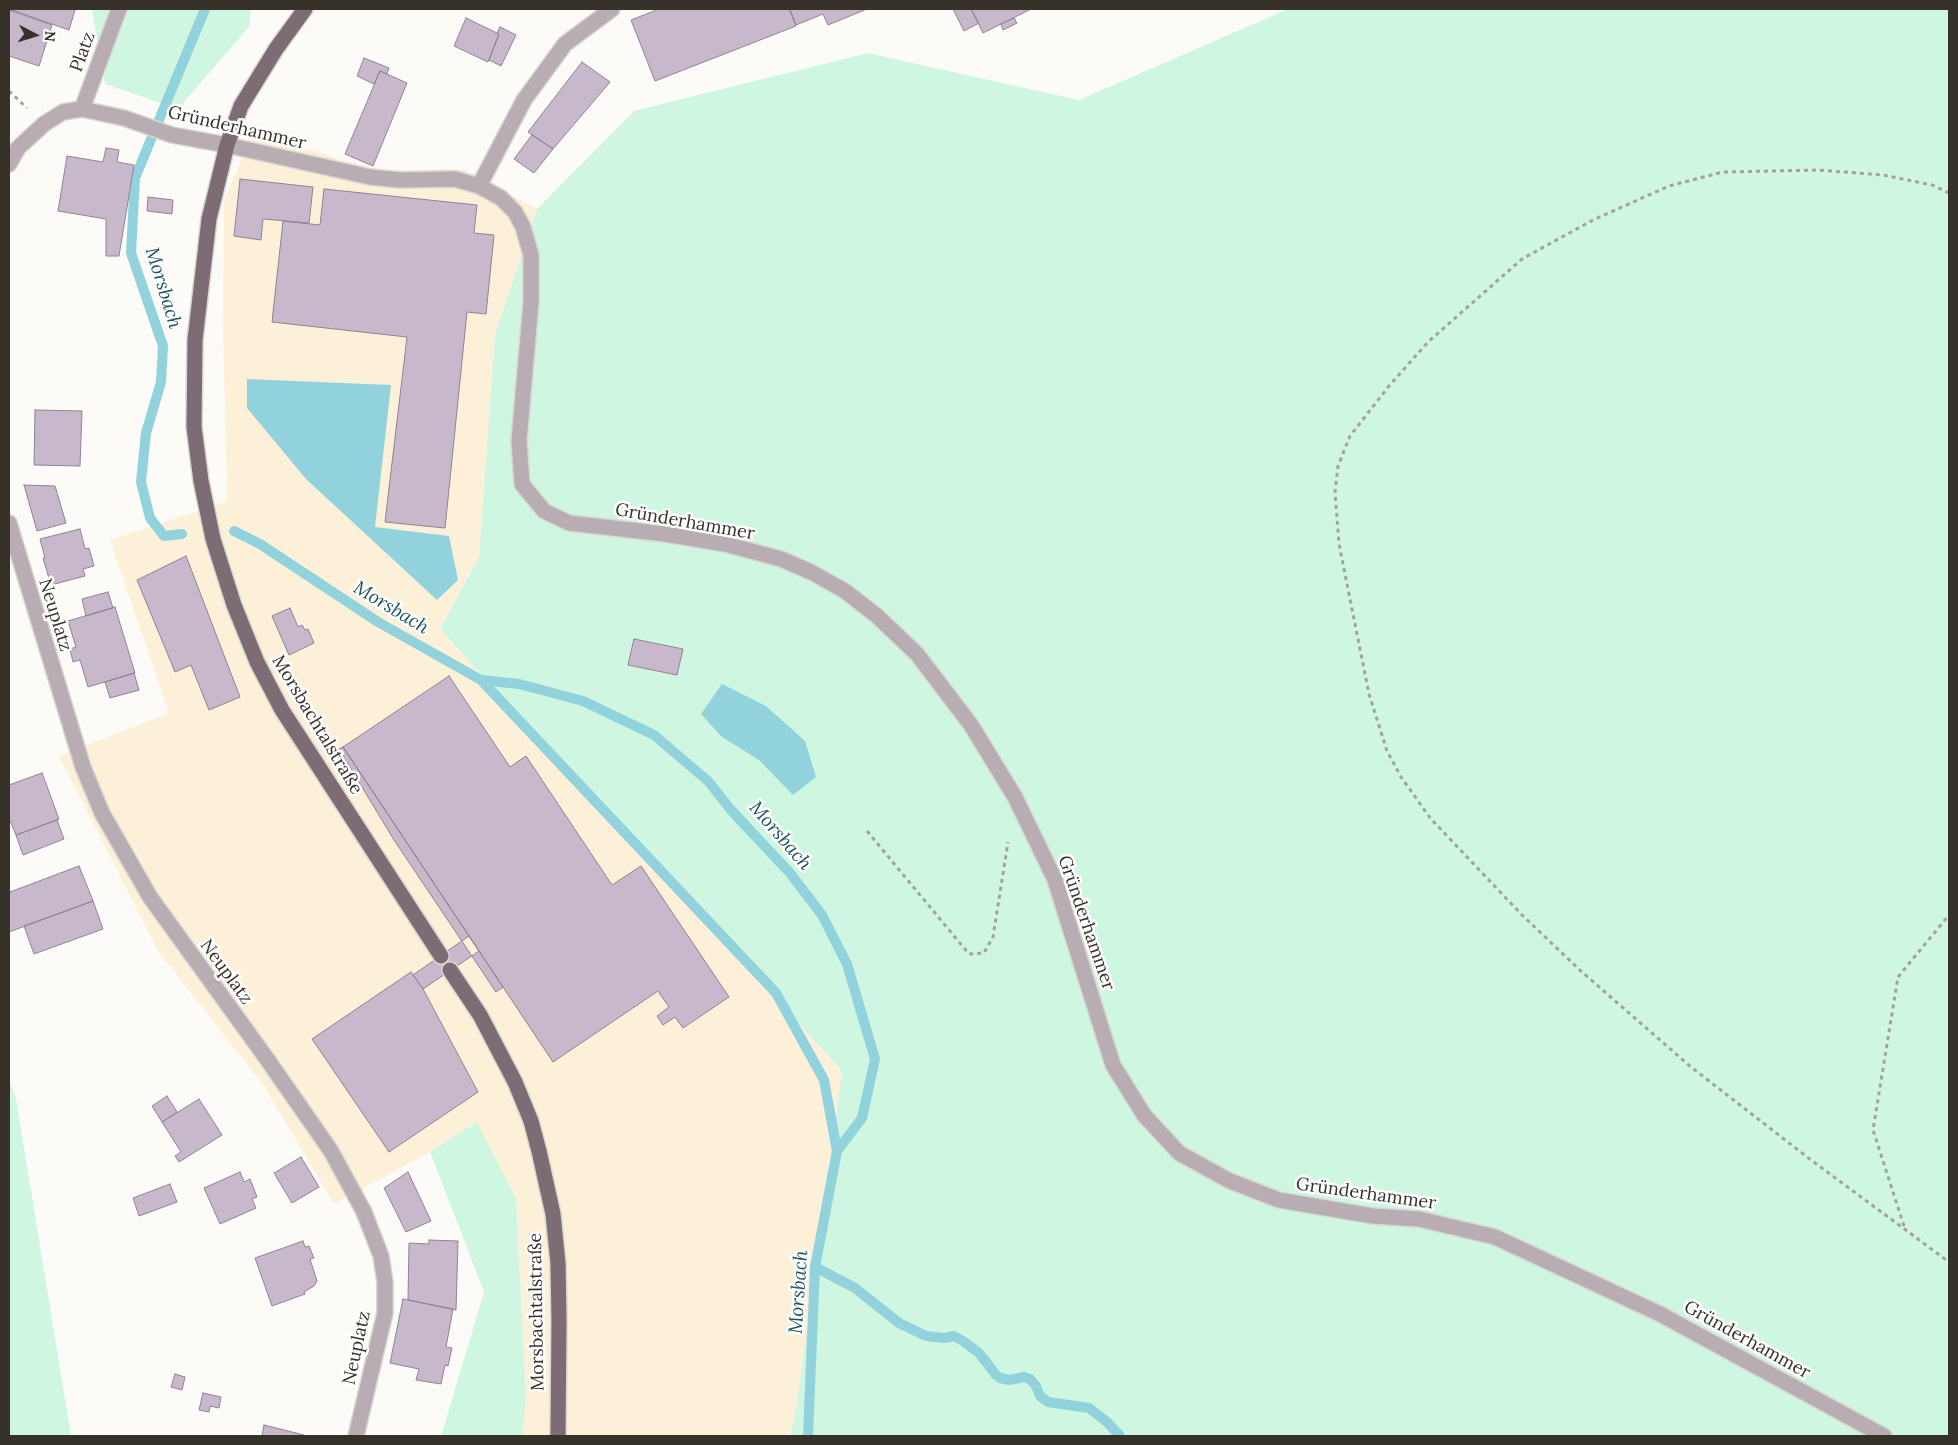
<!DOCTYPE html>
<meta charset="utf-8">
<style>
body{margin:0}
#map{position:relative;width:1958px;height:1445px;overflow:hidden;background:#fdfbf7;font-family:Lora,serif}
canvas{display:block}
.frame{position:absolute;inset:0;border:10px solid #363229;pointer-events:none}
.north{position:absolute;left:10px;top:10px;width:50px;height:50px;-webkit-text-stroke:4px #fff;paint-order:stroke;rotate:95deg;font-size:14px;font-weight:700;line-height:20px;text-align:center;color:#363229}
.north::after{content:'';display:block;margin:auto;width:18px;height:22px;background:#363229;clip-path:polygon(50% 0,100% 100%,50% 72%,0 100%)}
</style>
<div id="map">
<canvas width="1958" height="1445"></canvas>
<div class="frame"></div>
<div class="north">N</div>
</div>
<script>
const c = document.querySelector('canvas').getContext('2d');
c.lineJoin = 'round';
function fill(path, color) {
  c.fillStyle = color;
  c.fill(path, 'evenodd');
}
function toPath(rows) {
  const path = new Path2D();
  for (const r of rows) {
    path.moveTo(r[0], r[1]);
    for (let i = 2; i < r.length; i += 2) path.lineTo(r[i], r[i + 1]);
  }
  return path;
}
function trace(path, color, width, dash) {
  c.strokeStyle = color;
  c.lineWidth = width;
  c.lineCap = dash ? 'butt' : 'round';
  c.setLineDash(dash || []);
  c.stroke(path);
}
function label(font, color, halo, rows, align = 'center') {
  c.font = font + ' Lora,serif';
  c.lineWidth = 5;
  c.setLineDash([]);
  c.textBaseline = 'middle';
  c.strokeStyle = halo;
  c.fillStyle = color;
  for (const [text, x, y, turn = 0] of rows) {
    c.save();
    c.translate(x, y);
    c.rotate((+turn || 0) * Math.PI / 180);
    c.textAlign = isNaN(turn) ? turn : align;
    if (halo) c.strokeText(text, 0, 0);
    c.fillText(text, 0, 0);
    c.restore();
  }
}
fill(toPath([
 [254,132,378,171,463,169,537,209,495,334,479,557,440,629,842,1071,797,1403,790,1436,522,1436,526,1397,516,1198,477,1122,430,1152,334,1204,264,1086,158,951,59,756,169,713,110,540,227,501,223,325,224,200]
]), '#fdf0d9');
fill(toPath([
 [92,9,251,9,249,27,178,109,105,84],
 [1288,9,1949,9,1949,1436,790,1436,797,1403,842,1071,440,629,479,557,495,334,537,209,634,111,868,53,1079,100],
 [9,1080,16,1099,71,1436,9,1436],
 [477,1122,516,1198,526,1397,522,1436,441,1436,484,1292,430,1152]
]), '#cff6e0');
fill(toPath([
 [247,379,391,385,375,527,449,536,458,580,437,600,306,479,247,408],
 [722,684,766,706,805,741,816,777,793,795,759,760,722,737,701,714]
]), '#91d2dd');
trace(toPath([
 [234,531,260,544,378,622,481,680,776,993,824,1080,837,1151,815,1267,808,1436],
 [182,534,164,536,150,518,141,482,146,433,161,382,163,346,131,253,135,178,205,9],
 [481,680,519,684,583,701,654,735,708,781,731,810,790,873,822,915,847,964,875,1059,862,1118,837,1151],
 [815,1267,855,1288,899,1323,926,1336,944,1338,954,1336,963,1341,979,1353,996,1375,1000,1378,1009,1380,1024,1377,1030,1379,1036,1386,1040,1396,1048,1402,1089,1408,1107,1422,1120,1436]
]), '#91d2dd', 10);
const building = toPath([
 [9,9,71,9,75,10,69,30,9,9],
 [659,9,789,9,796,26,655,81,631,20,659,9],
 [790,9,867,9,828,25,823,14,796,25,790,9],
 [953,9,971,9,979,23,964,31,953,9],
 [971,9,1031,9,983,33,971,9],
 [9,10,52,25,39,66,9,56,9,10],
 [466,18,499,34,488,62,454,46,466,18],
 [1014,18,1017,23,1003,30,1001,24,1014,18],
 [500,27,516,35,501,66,489,60,499,34,497,33,500,27],
 [364,58,389,68,387,74,380,71,374,84,357,76,364,58],
 [582,62,610,82,553,149,528,132,582,62],
 [380,71,407,83,373,166,345,154,380,71],
 [532,135,553,149,534,173,514,159,532,135],
 [106,148,119,150,117,162,134,165,119,256,106,256,106,219,58,211,67,156,103,162,106,148],
 [240,179,313,187,309,223,263,219,261,240,234,236,240,179],
 [324,189,477,205,474,233,494,235,486,314,467,312,445,528,385,522,407,337,272,322,283,221,320,225,324,189],
 [148,197,173,200,172,214,147,211,148,197],
 [35,410,82,411,80,466,34,465,35,410],
 [24,485,55,486,66,523,37,531,24,485],
 [80,529,85,549,89,548,94,566,83,569,85,576,51,585,43,558,45,558,40,539,80,529],
 [186,556,240,697,209,710,191,665,175,672,137,580,186,556],
 [108,592,113,608,86,616,82,599,108,592],
 [115,607,135,673,88,687,80,660,73,662,70,649,76,647,68,621,115,607],
 [290,608,298,627,302,625,305,630,308,629,314,643,289,655,272,616,290,608],
 [634,639,683,649,677,675,628,665,634,639],
 [134,673,139,690,110,698,105,682,134,673],
 [449,676,510,767,526,756,612,885,641,866,729,997,683,1028,675,1017,663,1025,657,1016,669,1007,658,991,553,1062,343,747,449,676],
 [343,747,503,987,496,992,394,840,339,749,343,747],
 [42,773,59,819,16,835,9,818,9,785,42,773],
 [57,820,64,839,23,855,16,835,57,820],
 [79,866,93,901,9,932,9,890,10,892,79,866],
 [93,901,103,929,34,954,24,926,93,901],
 [469,936,479,951,423,989,413,975,469,936],
 [411,972,423,989,478,1092,389,1152,312,1039,411,972],
 [167,1096,177,1112,162,1122,152,1106,167,1096],
 [199,1099,222,1135,179,1162,175,1156,181,1152,162,1122,199,1099],
 [301,1157,319,1187,292,1203,274,1173,301,1157],
 [240,1172,244,1182,250,1179,257,1197,252,1199,256,1208,220,1224,204,1188,240,1172],
 [408,1172,431,1221,406,1232,384,1188,408,1172],
 [170,1184,177,1202,139,1216,133,1198,170,1184],
 [429,1240,458,1241,456,1310,408,1300,409,1243,429,1244,429,1240],
 [303,1241,305,1247,309,1246,314,1258,310,1259,317,1281,314,1286,304,1292,305,1294,272,1306,255,1258,303,1241],
 [403,1299,453,1309,446,1347,452,1348,448,1366,445,1365,441,1384,416,1380,419,1369,390,1363,403,1299],
 [175,1374,185,1377,182,1390,171,1387,175,1374],
 [203,1393,221,1397,219,1408,210,1406,209,1412,199,1410,203,1393],
 [264,1425,304,1435,303,1436,262,1436,264,1425]
]);
fill(building, '#c7b8cb');
trace(building, '#918295', 1);
const minor = toPath([
 [82,109,119,9],
 [9,164,18,148,44,124,63,112,82,109,124,118,172,135,227,145,370,177,400,180,455,179,479,186,501,198,515,212,523,227,531,255,531,302,519,441,522,484,544,511,569,523,665,534,725,544,781,559,811,572,845,591,877,616,917,654,971,725,1015,797,1055,880,1113,1065,1144,1115,1179,1153,1230,1181,1279,1200,1373,1216,1419,1219,1495,1237,1660,1314,1884,1436],
 [479,186,524,100,565,44,612,9],
 [9,523,83,767,102,813,150,897,267,1059,331,1151,364,1212,381,1256,385,1282,385,1313,356,1436]
]);
const major = toPath([
 [305,9,276,49,241,106,227,145,209,219,195,340,194,427,201,481,213,539,234,605,257,662,282,710,441,956],
 [450,970,480,1015,515,1082,531,1121,539,1151,553,1214,558,1263,559,1320,558,1436]
]);
trace(minor, '#d9d7d2', 18);
trace(major, '#d9d7d2', 18);
trace(toPath([
 [9,91,27,108],
 [1949,193,1932,185,1883,175,1818,170,1723,172,1669,186,1593,220,1522,259,1428,342,1389,386,1350,436,1338,466,1335,492,1339,544,1369,694,1387,751,1401,777,1431,819,1522,915,1582,972,1691,1067,1811,1160,1949,1262],
 [867,831,969,954,984,953,993,937,1008,842],
 [1904,1226,1873,1130,1898,977,1949,915]
]), '#a4a29b', 3, [4, 4]);
trace(minor, '#b7adb2', 15);
trace(major, '#7e6c75', 15);
label('18px', '#363229', '#fff', [
 ["Platz",83,52,-70],
 ["Gründerhammer",237,128,13],
 ["Gründerhammer",685,522,10],
 ["Neuplatz",55,615,73],
 ["Morsbachtalstraße",317,725,59],
 ["Gründerhammer",1086,923,71],
 ["Neuplatz",226,972,54],
 ["Gründerhammer",1366,1194,8],
 ["Morsbachtalstraße",537,1312,-91],
 ["Gründerhammer",1747,1340,29],
 ["Neuplatz",357,1348,-78]
]);
label('italic 19px', '#1e555e', '#fff', [
 ["Morsbach",163,288,73],
 ["Morsbach",391,608,31],
 ["Morsbach",780,836,49],
 ["Morsbach",799,1292,-86]
]);
</script>
